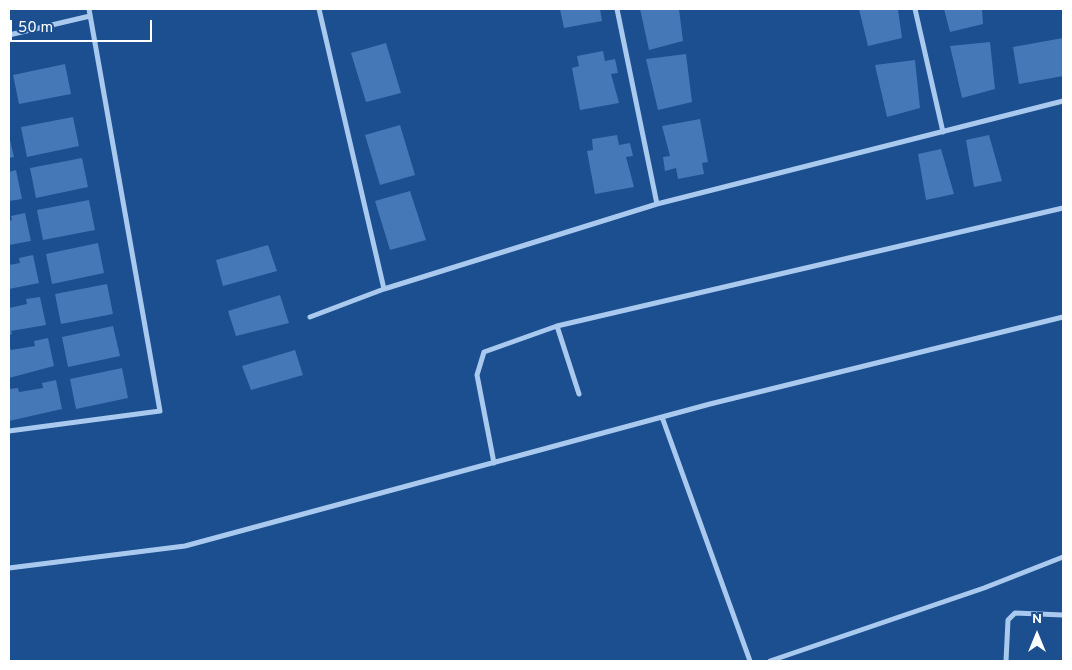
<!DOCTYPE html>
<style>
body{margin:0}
#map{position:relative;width:1072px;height:670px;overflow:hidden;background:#1b4f8f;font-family:Overpass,sans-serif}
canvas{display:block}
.frame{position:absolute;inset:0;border:10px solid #fff;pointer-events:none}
.north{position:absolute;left:1012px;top:610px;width:50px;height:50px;-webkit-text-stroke:4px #1b4f8f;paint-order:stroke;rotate:0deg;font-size:14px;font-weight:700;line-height:20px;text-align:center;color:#fff}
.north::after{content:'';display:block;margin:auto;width:18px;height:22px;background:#fff;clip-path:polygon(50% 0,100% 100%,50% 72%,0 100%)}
.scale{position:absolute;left:10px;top:20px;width:142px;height:22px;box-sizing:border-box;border:2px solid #fff;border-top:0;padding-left:6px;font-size:15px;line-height:18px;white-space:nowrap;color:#fff;-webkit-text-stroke:4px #1b4f8f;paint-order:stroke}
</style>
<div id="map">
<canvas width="1072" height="670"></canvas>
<div class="frame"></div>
<div class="north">N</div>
<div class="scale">50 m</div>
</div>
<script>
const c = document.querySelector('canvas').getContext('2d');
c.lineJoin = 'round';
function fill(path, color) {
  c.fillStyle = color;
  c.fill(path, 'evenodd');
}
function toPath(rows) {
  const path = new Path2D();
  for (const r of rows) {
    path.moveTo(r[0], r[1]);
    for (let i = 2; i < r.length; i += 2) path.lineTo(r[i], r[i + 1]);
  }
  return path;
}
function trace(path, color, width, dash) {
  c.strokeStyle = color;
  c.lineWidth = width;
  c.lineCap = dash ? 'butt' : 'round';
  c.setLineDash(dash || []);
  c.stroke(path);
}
fill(toPath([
 [560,9,600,9,602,21,564,28],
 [640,9,679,9,683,41,649,50],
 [859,9,898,9,902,38,868,46],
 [944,9,982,9,983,24,950,32],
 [1063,38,1063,76,1019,84,1013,47],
 [990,42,995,89,962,98,950,46],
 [386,43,401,93,366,102,351,53],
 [603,51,605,61,615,59,618,73,611,74,619,103,580,110,572,68,579,66,577,56],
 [686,54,692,102,658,110,646,59],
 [915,60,920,108,887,117,875,65],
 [65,64,71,94,19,104,13,75],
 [73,117,79,146,27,157,21,127],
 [700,119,708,162,702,163,704,174,678,179,676,168,665,171,663,157,670,156,662,126],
 [400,125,415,175,380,185,365,135],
 [617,135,619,145,630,143,633,156,626,157,634,187,595,194,587,151,593,150,592,139],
 [989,135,1002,181,974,187,966,140],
 [9,136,14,157,9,158],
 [941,149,954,194,926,200,918,154],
 [82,158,88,187,36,198,30,168],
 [16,170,22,199,9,201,9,172],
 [410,191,426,240,390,250,375,201],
 [89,200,95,230,43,240,37,210],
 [25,213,31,241,9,245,9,221,12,220,11,216],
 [98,243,104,273,52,284,46,254],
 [268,245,277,271,223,286,216,260],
 [33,255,39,283,9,289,9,265,20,263,19,258],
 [107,284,113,314,61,324,55,294],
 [280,295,289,323,236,336,228,311],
 [40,297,46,325,11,331,12,334,9,335,9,308,27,304,26,299],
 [113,326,120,356,68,367,62,337],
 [48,338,54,366,9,378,9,346,11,350,35,346,34,341],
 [295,350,303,375,251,390,242,366],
 [122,368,128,398,76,409,70,379],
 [56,380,62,409,9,421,9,389,18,388,19,392,43,388,42,383]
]), '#4478b7');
trace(toPath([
 [319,9,384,289],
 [617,9,657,204],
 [915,9,943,132],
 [9,35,90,16],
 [310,317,384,289,657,204,1063,101],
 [557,326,579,394],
 [662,417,750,661],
 [9,431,160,411,89,9],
 [494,463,477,375,484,352,557,326,1063,208],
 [9,568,185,546,710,404,1063,317],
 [770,661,984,588,1063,557],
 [1006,661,1008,620,1015,613,1063,615]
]), '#a9c9ee', 5);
</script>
